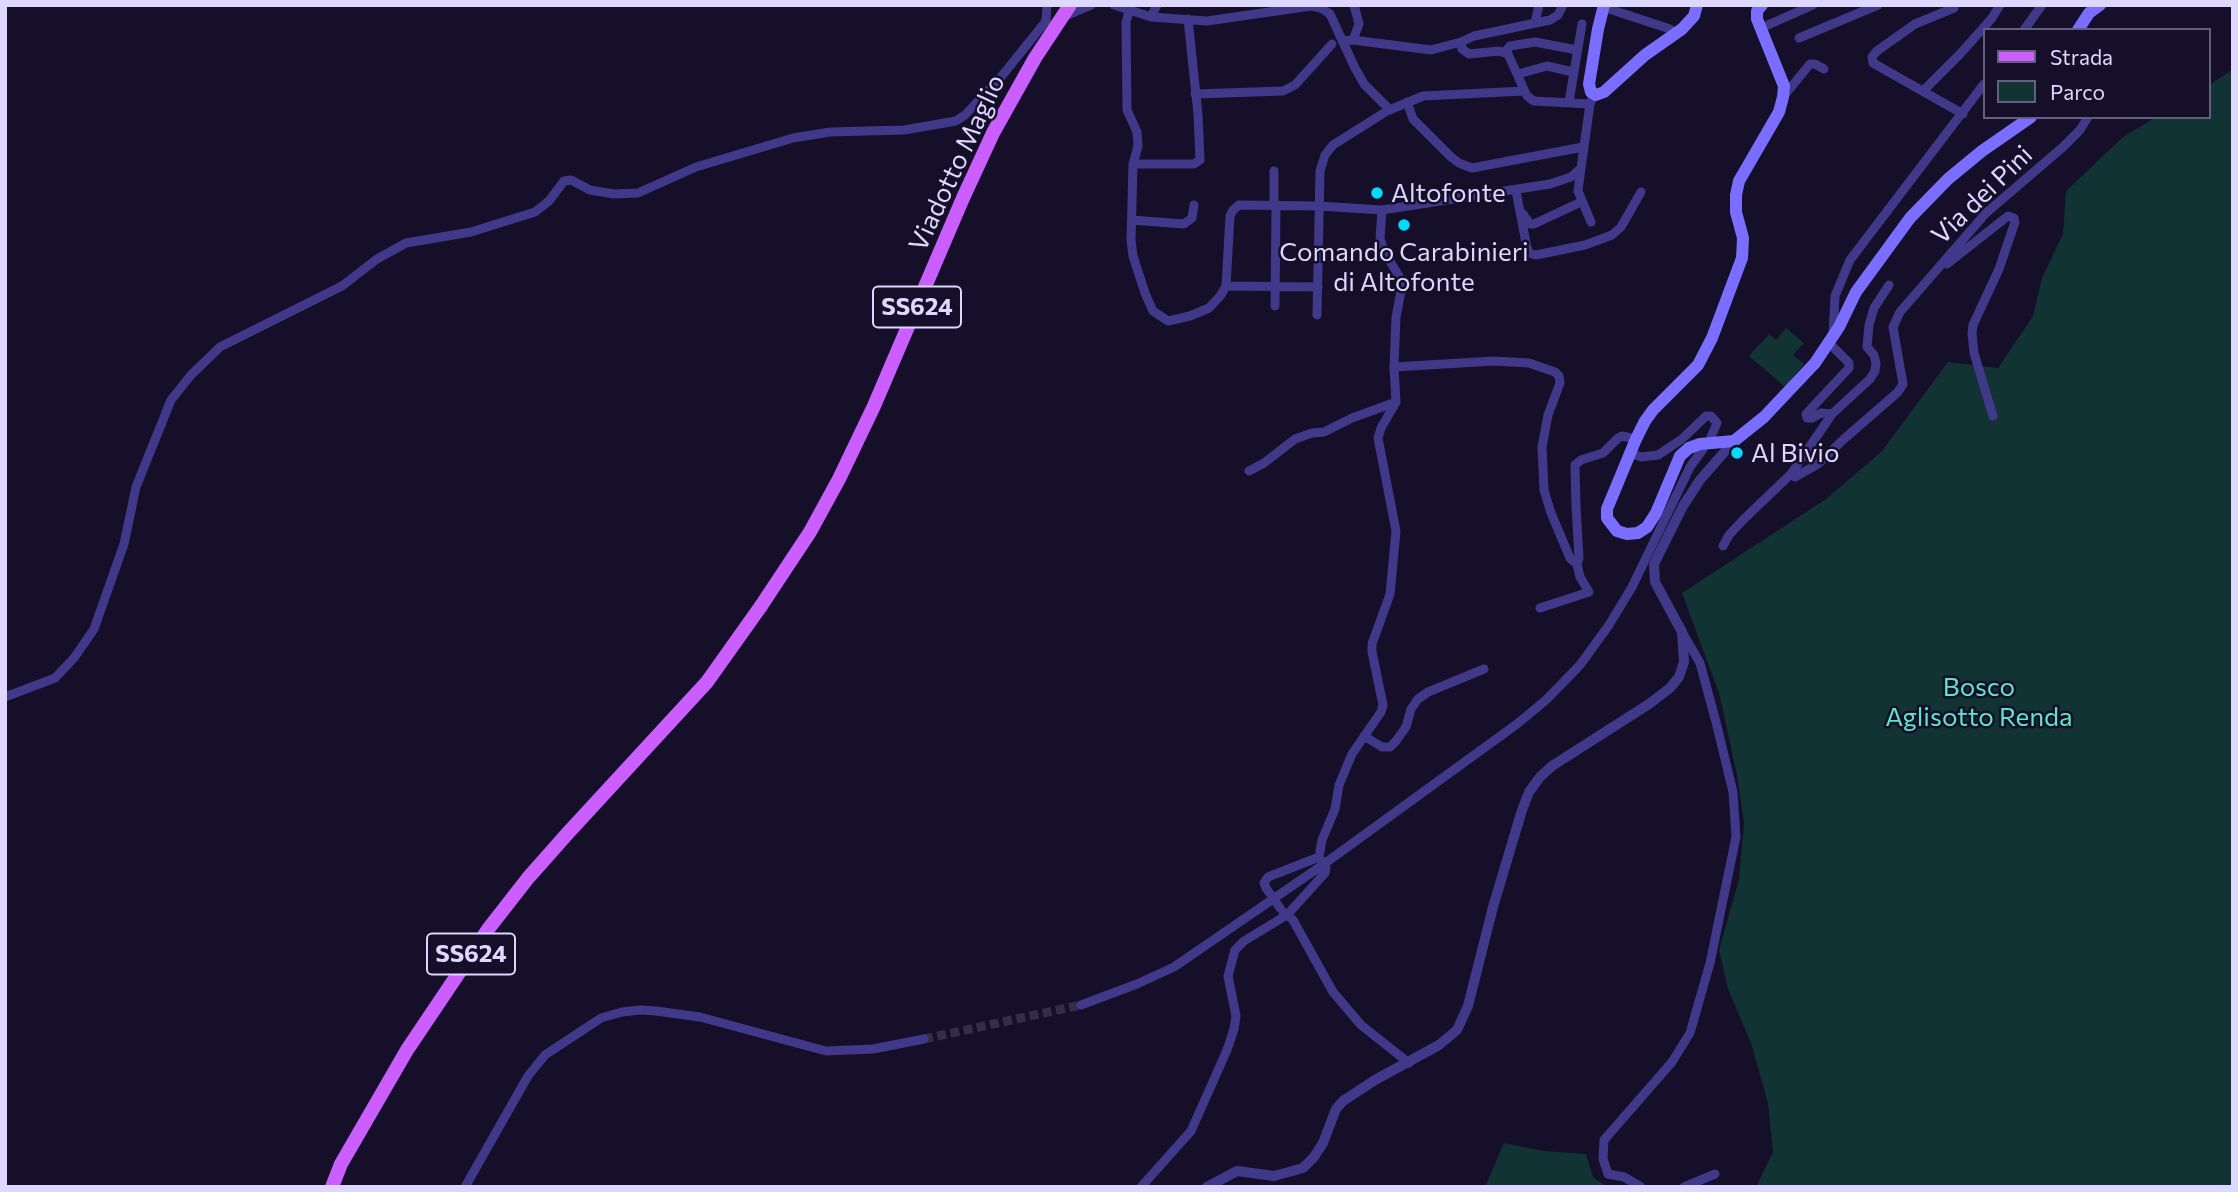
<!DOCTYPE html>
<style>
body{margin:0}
#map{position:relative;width:2238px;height:1192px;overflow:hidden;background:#150f29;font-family:Commissioner,sans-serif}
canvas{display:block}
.frame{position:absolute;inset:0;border:7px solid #ded7ff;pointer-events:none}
.legend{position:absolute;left:1983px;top:28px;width:228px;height:91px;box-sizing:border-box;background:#150f29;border:2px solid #655f7f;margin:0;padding:9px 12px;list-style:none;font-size:21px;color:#ded7ff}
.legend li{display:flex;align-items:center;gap:14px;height:35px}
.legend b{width:35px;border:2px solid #655f7f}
</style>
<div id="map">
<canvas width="2238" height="1192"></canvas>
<div class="frame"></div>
<ul class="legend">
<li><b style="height:9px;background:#cb5eff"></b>Strada</li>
<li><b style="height:19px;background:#123333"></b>Parco</li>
</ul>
</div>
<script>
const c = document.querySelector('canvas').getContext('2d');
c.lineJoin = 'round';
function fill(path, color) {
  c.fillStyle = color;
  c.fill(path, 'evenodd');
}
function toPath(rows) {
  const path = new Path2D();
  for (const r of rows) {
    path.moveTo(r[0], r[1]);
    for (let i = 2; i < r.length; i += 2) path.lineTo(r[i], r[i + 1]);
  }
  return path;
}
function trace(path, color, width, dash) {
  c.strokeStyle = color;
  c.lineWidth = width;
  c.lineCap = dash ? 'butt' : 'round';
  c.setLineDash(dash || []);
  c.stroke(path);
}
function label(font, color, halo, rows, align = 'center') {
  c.font = font + ' Commissioner,sans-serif';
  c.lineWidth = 5;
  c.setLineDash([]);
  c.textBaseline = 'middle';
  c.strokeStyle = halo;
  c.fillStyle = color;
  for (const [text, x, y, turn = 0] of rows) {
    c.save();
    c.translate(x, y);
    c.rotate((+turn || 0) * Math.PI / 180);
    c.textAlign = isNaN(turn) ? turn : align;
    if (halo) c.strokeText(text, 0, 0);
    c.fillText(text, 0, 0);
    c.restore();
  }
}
fill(toPath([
 [2233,69,2233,1187,1756,1187,1773,1152,1768,1103,1751,1043,1728,989,1719,950,1739,879,1744,823,1737,775,1719,693,1682,593,1826,499,1882,451,1948,362,1998,368,2033,316,2042,278,2063,234,2066,191,2123,137,2156,117,2208,117,2208,86],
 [1786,328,1804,343,1793,355,1804,364,1785,387,1749,356,1769,334,1776,340],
 [1504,1143,1543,1151,1586,1154,1593,1177,1607,1187,1485,1187]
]), '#123333');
trace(toPath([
 [924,1039,1081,1005]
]), '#332d49', 9, [9, 4.5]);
trace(toPath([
 [1114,5,1151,17,1207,21,1311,6,1321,8,1330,14,1355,68,1364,84,1390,110],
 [1603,7,1670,29],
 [1954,8,1915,24,1877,51,1872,57,1873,63,1963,114],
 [1129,12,1126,22,1127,110,1137,132,1138,146,1133,164,1131,240,1133,256,1145,293,1153,311,1168,321,1190,316,1209,308,1221,295,1226,286,1230,216,1233,210,1239,205,1319,206,1382,210,1550,184,1571,177,1581,168,1590,104,1594,94],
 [1065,16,1091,5],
 [1151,17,1157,5],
 [1046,21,1047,5],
 [1535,23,1539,5],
 [1761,28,1813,5],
 [2024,30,2042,5],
 [1799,38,1878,5],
 [1353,40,1359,24,1354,5],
 [1343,41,1353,40,1431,50,1461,42,1474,36,1550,20,1558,15,1563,5],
 [1461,42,1462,49,1469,54,1499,51,1508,54,1527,96,1534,101,1590,104],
 [1505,52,1510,46,1535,42,1577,50],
 [1518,74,1547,66,1573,72],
 [1923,91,1961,53,1992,18,2000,5],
 [1195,94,1283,91,1295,85,1332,44],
 [1783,97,1810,64,1815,64,1824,69],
 [1407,102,1413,119,1451,157,1459,163,1472,168,1583,147],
 [1569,102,1582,24],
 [1133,164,1194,164,1200,160,1198,114,1188,19],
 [1581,168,1578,191,1591,222],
 [1516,191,1527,248,1529,253,1536,255,1585,245,1612,235,1621,227,1641,192],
 [1274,205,1274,171],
 [1523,214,1530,224,1534,224,1581,202],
 [1132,220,1184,224,1192,218,1194,205],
 [1947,264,2008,216,2014,218,2015,222,1999,269,1973,325,1972,333,1974,353,1993,416],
 [1226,286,1318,287],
 [1275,306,1276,205],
 [1317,315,1320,171,1325,155,1333,145,1387,111,1423,96,1524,91],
 [1833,335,1835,296,1850,260,1984,84],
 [1829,343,1849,363,1849,368,1806,414,1807,418,1812,418,1821,413,1832,414],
 [1394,367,1494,361,1529,363,1555,372,1559,376,1560,383,1548,415,1542,447,1544,490,1551,513,1570,558,1577,564,1580,577,1589,592,1540,608],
 [1630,453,1641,457,1658,455,1682,439,1706,416,1711,416,1717,423,1711,437],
 [1249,471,1264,463,1295,439,1312,433,1324,432,1352,418,1396,402],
 [1791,474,1795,477,1818,464,1844,439,1898,392,1903,384,1893,327,1900,312,1986,213,2063,147,2080,130,2088,117],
 [1723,546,1729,535,1744,519,1791,474,1832,414,1870,379,1875,371,1876,364,1874,355,1867,347,1869,325,1874,308,1889,285],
 [1577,564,1579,558,1576,507,1575,465,1581,460,1603,453,1618,438,1622,436,1636,439],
 [5,697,55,678,74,658,94,629,124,544,136,487,171,400,191,375,220,347,342,286,377,259,406,243,471,232,535,212,549,201,564,181,571,180,590,190,614,194,638,193,696,167,793,138,830,132,904,130,956,121,965,115,1001,77,1046,21],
 [1364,736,1382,747,1390,747,1396,741,1406,727,1411,709,1418,699,1428,692,1484,669],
 [1266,888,1264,883,1268,877,1319,857],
 [1283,912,1293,920,1333,992,1361,1025,1409,1063],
 [1081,1005,1137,984,1174,967,1324,864,1517,724,1546,700,1580,665,1609,625,1632,587,1690,467,1703,449],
 [465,1187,528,1076,545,1055,601,1018,622,1012,640,1010,656,1011,700,1017,826,1051,873,1049,924,1039],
 [1141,1187,1191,1131,1227,1050,1234,1029,1236,1016,1228,976,1235,950,1244,941,1287,915,1325,873,1326,868,1319,857,1322,840,1335,809,1339,785,1352,754,1381,712,1383,705,1372,652,1372,644,1390,594,1396,531,1378,438,1381,428,1396,402,1394,367,1396,317,1402,286,1399,276,1386,255,1380,239,1382,210],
 [1641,1187,1624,1177,1608,1174,1603,1159,1604,1140,1672,1062,1690,1033,1710,963,1736,837,1733,792,1716,722,1700,663,1682,632],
 [1684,1187,1715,1174]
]), '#403989', 9);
trace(toPath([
 [1207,1187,1237,1171,1274,1176,1303,1168,1314,1157,1323,1143,1336,1109,1343,1101,1375,1080,1439,1045,1457,1030,1468,1006,1493,907,1522,810,1529,792,1540,777,1552,766,1649,704,1670,688,1679,677,1684,662,1682,632,1655,582,1654,564,1683,506,1700,480,1734,441]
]), '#403989', 10);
trace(toPath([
 [1604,5,1598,29,1589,84,1591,92,1596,95,1604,92,1645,55,1682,29,1694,16,1697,5],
 [1762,5,1757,11,1757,19,1784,86,1783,97,1779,112,1739,181,1736,195,1736,212,1743,238,1742,258,1712,338,1698,365,1653,410,1645,421,1636,439,1607,509,1607,518,1617,531,1627,534,1638,533,1647,527,1656,513,1680,456,1689,448,1700,444,1734,441,1764,417,1815,363,1839,327,1856,292,1910,218,1948,179,1982,151,2031,117],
 [2078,30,2089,13,2100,5]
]), '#796eff', 12);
trace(toPath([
 [332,1187,341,1164,407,1050,489,928,528,878,567,834,707,682,761,606]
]), '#cb5eff', 14);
trace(toPath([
 [1266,888,1280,908]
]), '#403989', 9);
trace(toPath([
 [761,606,810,532,839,479,874,406,963,198,993,133,1035,58,1070,5]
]), '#cb5eff', 14);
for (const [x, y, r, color] of [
 [1377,193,7,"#03daff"],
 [1404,225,7,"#03daff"],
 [1737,453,7,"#03daff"]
]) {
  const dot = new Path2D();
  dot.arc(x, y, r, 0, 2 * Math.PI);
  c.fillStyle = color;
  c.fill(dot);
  trace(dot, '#150f29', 2.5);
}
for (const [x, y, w] of [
 [917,307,88],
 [471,954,88]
]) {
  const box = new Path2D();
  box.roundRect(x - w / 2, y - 20.5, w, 41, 5);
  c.fillStyle = '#150f29';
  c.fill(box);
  trace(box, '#ded7ff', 2);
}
label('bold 24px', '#ded7ff', null, [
 ["SS624",917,307],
 ["SS624",471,954]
]);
label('26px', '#ded7ff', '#150f29', [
 ["Viadotto Maglio",957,163,-65],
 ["Via dei Pini",1982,195,-44]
]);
label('26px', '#ded7ff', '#150f29', [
 ["Altofonte",1391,193],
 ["Comando Carabinieri",1404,252,"center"],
 ["di Altofonte",1404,282,"center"],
 ["Al Bivio",1751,453]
], 'left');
label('26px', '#5fe4c9', '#150f29', [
 ["Bosco",1979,687],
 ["Aglisotto Renda",1979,717]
]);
</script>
